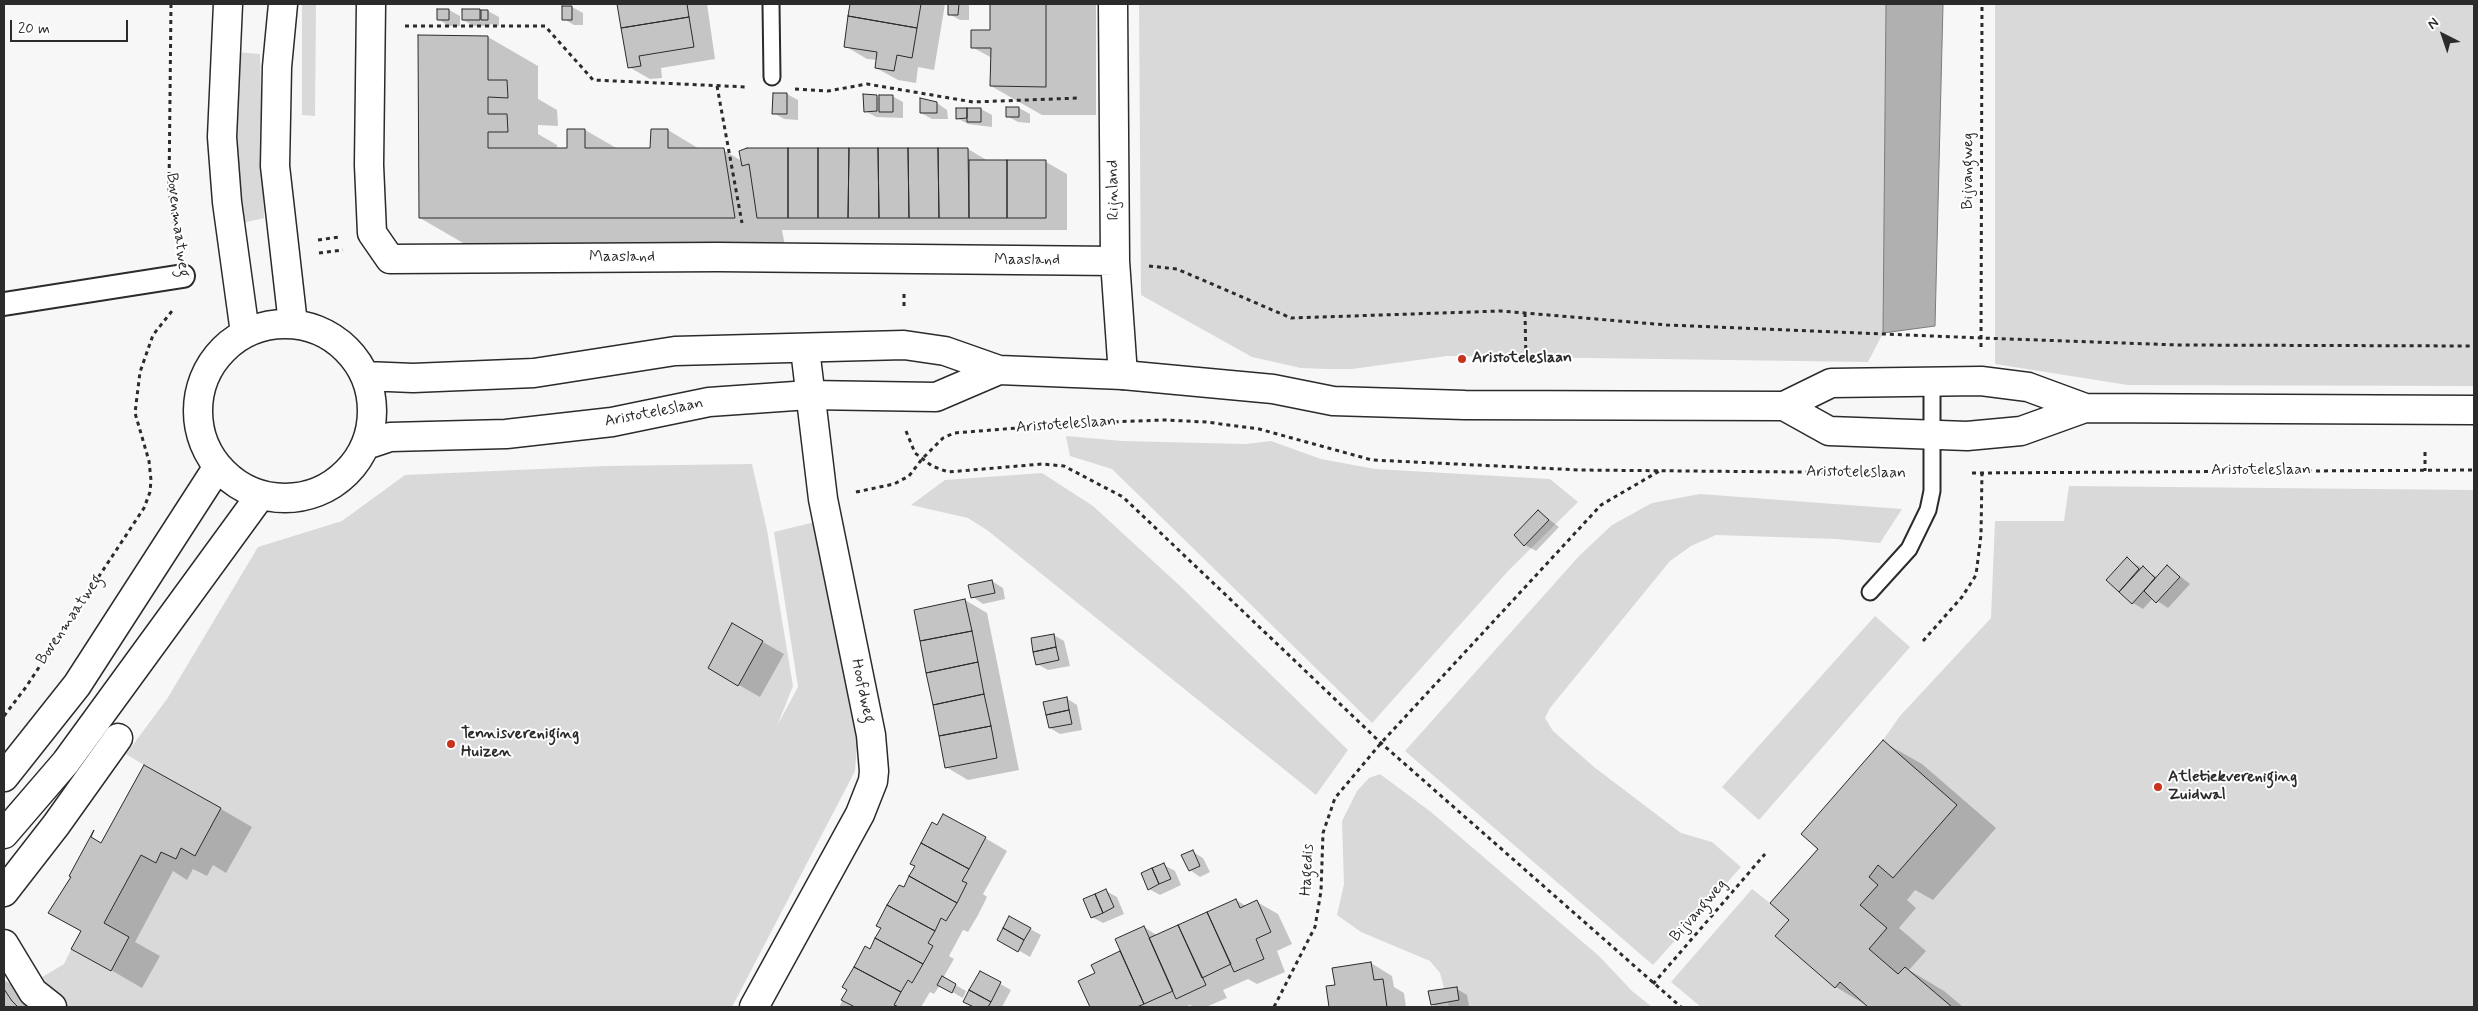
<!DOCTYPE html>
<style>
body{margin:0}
#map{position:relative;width:2478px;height:1011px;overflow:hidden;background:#f7f7f7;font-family:Mynerve,sans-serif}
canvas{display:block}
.frame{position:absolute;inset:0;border:5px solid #2b2b2b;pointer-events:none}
.north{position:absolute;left:2418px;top:10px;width:50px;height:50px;-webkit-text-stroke:4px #fff;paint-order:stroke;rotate:319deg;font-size:14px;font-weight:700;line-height:20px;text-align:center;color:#2b2b2b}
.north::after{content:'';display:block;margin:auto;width:18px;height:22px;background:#2b2b2b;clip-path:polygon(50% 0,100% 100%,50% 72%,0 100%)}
.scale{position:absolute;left:10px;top:20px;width:118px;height:22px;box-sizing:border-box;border:2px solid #2b2b2b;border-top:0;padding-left:6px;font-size:15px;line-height:18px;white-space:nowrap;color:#2b2b2b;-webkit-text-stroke:4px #fff;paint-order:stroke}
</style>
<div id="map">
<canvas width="2478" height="1011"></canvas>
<div class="frame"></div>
<div class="north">N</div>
<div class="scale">20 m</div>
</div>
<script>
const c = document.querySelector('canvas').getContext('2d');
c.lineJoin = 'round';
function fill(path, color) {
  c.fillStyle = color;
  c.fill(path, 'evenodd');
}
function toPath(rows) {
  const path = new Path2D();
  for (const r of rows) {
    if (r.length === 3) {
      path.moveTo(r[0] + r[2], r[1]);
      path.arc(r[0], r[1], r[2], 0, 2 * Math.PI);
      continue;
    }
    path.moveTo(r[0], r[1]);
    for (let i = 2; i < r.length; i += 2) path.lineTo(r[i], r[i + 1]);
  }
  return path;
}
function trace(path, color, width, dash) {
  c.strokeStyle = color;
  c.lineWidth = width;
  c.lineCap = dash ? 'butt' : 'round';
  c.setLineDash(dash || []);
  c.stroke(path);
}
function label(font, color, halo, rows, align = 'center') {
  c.font = font + ' Mynerve,sans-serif';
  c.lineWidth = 4;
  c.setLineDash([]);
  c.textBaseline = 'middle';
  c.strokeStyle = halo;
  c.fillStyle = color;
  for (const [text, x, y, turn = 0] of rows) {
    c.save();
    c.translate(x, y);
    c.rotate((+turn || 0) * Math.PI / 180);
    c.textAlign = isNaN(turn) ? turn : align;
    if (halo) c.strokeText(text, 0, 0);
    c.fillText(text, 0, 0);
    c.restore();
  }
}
fill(toPath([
 [302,4,316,4,315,116,302,115],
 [1139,4,1886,4,1883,333,1868,362,1447,356,1352,369,1326,369,1301,368,1252,357,1141,295],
 [1995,4,2474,4,2474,386,2128,385,1995,364],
 [236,52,260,54,264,218,238,224,234,139],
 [1066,436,1122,441,1246,444,1271,441,1321,459,1375,469,1550,479,1578,502,1509,570,1372,723,1112,469,1070,456],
 [752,464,767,530,793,686,777,726,798,687,774,532,815,522,858,729,855,771,732,1007,65,1007,39,979,64,964,80,931,48,913,70,877,69,876,94,830,91,837,101,843,144,765,126,754,167,699,258,547,342,521,405,475,606,466],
 [1042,473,1093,506,1179,585,1348,750,1316,795,987,530,968,518,911,505,945,480],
 [2069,486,2474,490,2474,1007,1701,1007,1671,982,1752,889,1770,903,1817,849,1801,834,1883,740,1900,716,1991,618,1995,521,2064,521],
 [1700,494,1902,509,1880,543,1836,539,1716,535,1691,546,1670,561,1550,708,1545,718,1553,731,1594,767,1681,833,1712,842,1741,867,1653,965,1405,751,1579,556,1612,525,1652,503],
 [1875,616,1910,647,1759,820,1722,787],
 [1380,774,1431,812,1599,956,1632,991,1652,1007,1449,1007,1440,973,1430,961,1361,932,1337,915,1344,884,1342,821,1357,791,1369,778]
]), '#d9d9d9');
const water = toPath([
 [1886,4,1943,4,1935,326,1883,333,1886,4]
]);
fill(water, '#b0b0b0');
trace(water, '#7b7b7b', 1);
fill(toPath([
 [618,4,707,4,715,59,661,68,662,78,650,79,629,67],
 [852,4,945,4,934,70,918,67,916,83,898,80,876,68,877,60,867,59,845,46],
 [949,4,969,4,969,20,960,20,949,14],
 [992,4,1096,4,1096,115,1042,115,991,86,992,58,972,47,992,31],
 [572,7,583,13,583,25,574,25,564,19],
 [449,10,460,16,460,26,449,26,438,19],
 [479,10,488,11,499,17,499,26,490,24,490,26,474,26,463,20],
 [488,37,538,66,538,99,557,110,558,126,538,125,538,134,557,145,557,150,568,150,585,130,618,149,652,149,668,130,701,150,723,150,742,161,968,149,990,162,1046,162,1067,174,1067,230,782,230,785,246,470,247,420,218],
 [774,94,787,94,798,100,798,120,784,119,774,113],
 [877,96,880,98,892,96,903,102,903,118,876,117,865,111],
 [937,103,947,110,948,119,932,119,921,113],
 [1007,108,1019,108,1030,114,1030,123,1018,122,1007,116],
 [981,109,992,115,992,127,968,124,957,118],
 [1538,511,1559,527,1536,551,1525,545],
 [2127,559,2157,577,2167,566,2190,584,2168,608,2153,598,2143,609,2133,603,2108,580],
 [992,581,1003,588,1005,599,983,604,973,597],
 [965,600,987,613,1019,770,968,780,946,767],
 [733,625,784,654,760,697,709,668],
 [1054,635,1064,641,1070,666,1048,670,1037,664],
 [1066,698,1077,705,1082,730,1060,734,1050,728],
 [1883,742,1922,764,1996,828,1933,900,1915,890,1907,900,1916,908,1899,928,1926,951,1909,970,1944,991,1963,1007,1869,1007,1836,987,1777,936,1791,920,1819,848],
 [221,809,252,827,226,873,213,865,207,876,193,869,187,880,173,871,135,942,160,956,142,988,104,966,82,931,102,844],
 [985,838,1007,851,983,894,987,897,978,915,968,932,963,930,949,956,954,959,943,978,966,991,963,998,940,985,934,994,930,992,921,1007,839,1007,904,889],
 [1193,852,1203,858,1210,872,1200,877,1190,870],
 [1164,865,1175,871,1181,885,1160,895,1149,889],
 [1106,891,1117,897,1124,914,1103,923,1092,917],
 [1236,900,1246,906,1257,902,1278,914,1292,944,1277,951,1285,972,1257,984,1248,979,1223,990,1227,998,1206,1007,1194,1007,1190,1005,1184,1007,1113,1007,1114,1004,1107,1007,1091,1007,1080,982,1097,974,1093,965,1122,952,1144,927,1158,936],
 [1010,918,1041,935,1030,957,999,939],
 [1371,963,1392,976,1394,987,1404,993,1406,1007,1330,1007,1327,987,1336,986],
 [981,973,1011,990,1002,1007,976,1007,965,1001],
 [4,980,43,1003,46,1007,4,1007],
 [1457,989,1467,995,1469,1006,1437,1007,1432,1004]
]), '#0003');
const building = toPath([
 [617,4,687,4,689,17,621,28,617,4],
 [850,4,921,4,917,28,848,16,850,4],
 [948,4,959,4,958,15,948,15,948,4],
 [990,4,1046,4,1046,87,990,86,991,48,971,48,971,30,990,30,990,4],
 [562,6,572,6,572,20,562,20,562,6],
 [437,9,449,9,449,20,437,20,437,9],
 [462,9,480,9,480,20,462,20,462,9],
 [481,10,488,10,488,20,481,20,481,10],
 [848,16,917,28,912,58,897,55,894,71,875,68,877,52,844,47,848,16],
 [689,17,694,47,639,56,641,66,628,68,621,28,689,17],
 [418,35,488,36,488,80,507,80,508,98,488,97,488,114,507,114,508,132,488,132,488,148,567,148,567,129,585,129,585,148,650,148,651,129,668,129,668,148,724,148,735,218,419,218,418,35],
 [773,93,787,93,787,114,772,114,773,93],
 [863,94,877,95,877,111,864,112,863,94],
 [879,95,893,95,893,112,879,112,879,95],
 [920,98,937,102,937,113,920,113,920,98],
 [1006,107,1019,107,1019,117,1006,117,1006,107],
 [956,108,967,108,967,118,956,119,956,108],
 [967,108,981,108,981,122,967,122,967,108],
 [747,148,788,148,788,218,757,218,749,164,742,166,739,151,747,148],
 [788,148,818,148,818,218,788,218,788,148],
 [818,148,849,148,848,218,818,218,818,148],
 [849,148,878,148,879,218,848,218,849,148],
 [878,148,908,148,909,218,879,218,878,148],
 [908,148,938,148,939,218,909,218,908,148],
 [938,148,968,148,969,218,939,218,938,148],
 [969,160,1007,160,1007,218,969,218,969,160],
 [1007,160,1046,160,1046,218,1007,218,1007,160],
 [1538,510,1549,520,1524,546,1514,535,1538,510],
 [2127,557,2139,569,2119,592,2106,580,2127,557],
 [2167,565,2180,577,2156,603,2144,591,2167,565],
 [2143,566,2155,578,2132,604,2119,592,2143,566],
 [992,580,995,593,971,598,968,585,992,580],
 [965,599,972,631,920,641,914,610,965,599],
 [732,623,763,641,738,686,708,668,732,623],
 [972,631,978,662,926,673,920,641,972,631],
 [1054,634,1056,647,1033,652,1031,638,1054,634],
 [1056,647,1059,660,1036,665,1033,652,1056,647],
 [978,662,984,694,933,705,926,673,978,662],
 [984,694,991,726,939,736,933,705,984,694],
 [1067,697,1069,710,1046,715,1043,702,1067,697],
 [1069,710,1072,724,1049,728,1046,715,1069,710],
 [991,726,997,758,945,768,939,736,991,726],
 [1883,740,1957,805,1893,878,1878,865,1869,877,1878,885,1860,905,1887,928,1869,949,1898,974,1905,967,1952,1007,1868,1007,1840,982,1835,988,1775,936,1789,920,1770,903,1818,849,1801,834,1883,740],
 [144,765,221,808,195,856,181,848,176,859,161,852,156,863,141,855,104,923,129,937,111,971,71,949,81,931,48,913,71,877,69,876,94,830,91,837,101,843,144,765],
 [943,814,986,837,969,869,921,843,932,822,937,825,943,814],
 [921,843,969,869,962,881,967,883,957,903,909,876,915,866,910,864,921,843],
 [1193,850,1200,866,1189,871,1181,855,1193,850],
 [1164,863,1171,879,1159,884,1152,868,1164,863],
 [1152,868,1159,884,1148,890,1141,873,1152,868],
 [909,876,957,903,946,921,941,918,935,931,887,905,899,885,904,887,909,876],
 [1106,889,1114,907,1103,913,1095,894,1106,889],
 [1095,894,1103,913,1091,918,1083,899,1095,894],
 [1236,899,1240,908,1257,900,1271,932,1256,939,1264,959,1234,972,1207,912,1236,899],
 [887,905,935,931,928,943,933,946,923,964,875,938,881,928,876,926,887,905],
 [1207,912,1231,964,1202,978,1178,925,1207,912],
 [1009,916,1031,928,1024,940,1003,928,1009,916],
 [1178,925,1206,985,1176,999,1149,938,1178,925],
 [1144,926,1173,991,1144,1004,1115,939,1144,926],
 [1003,928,1024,940,1018,952,997,940,1003,928],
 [875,938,923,964,912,983,908,980,901,992,854,967,865,946,870,949,875,938],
 [1120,951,1144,1004,1137,1007,1090,1007,1078,981,1095,973,1091,965,1120,951],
 [1371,962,1374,980,1383,979,1387,1007,1329,1007,1326,986,1335,985,1332,968,1371,962],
 [854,967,901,992,894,1005,899,1007,855,1007,841,1000,847,990,842,987,854,967],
 [980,971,1001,982,991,1002,969,990,980,971],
 [942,976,956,984,952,993,937,985,942,976],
 [1457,987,1459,1000,1431,1005,1428,991,1457,987],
 [4,989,12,1001,18,1007,4,1007,4,989],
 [969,990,991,1002,988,1007,974,1007,963,1002,969,990]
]);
fill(building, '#c4c4c4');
trace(building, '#2b2b2b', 1);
const service = toPath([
 [771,4,772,77],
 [1870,592,1909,549,1928,510,1932,491,1932,383]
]);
const pedestrian = toPath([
 [4,304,183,276]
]);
const minor = toPath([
 [371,4,369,165,372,233,390,259,718,257,1115,261],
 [1113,4,1115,261,1123,375],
 [4,892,56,825,118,738],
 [4,944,33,992,52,1007],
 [754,1007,860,814,873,781,874,771,871,735,823,499,805,349]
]);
const tertiary = toPath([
 [228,4,222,137,227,202,245,333],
 [283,4,277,67,275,166,293,324],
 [285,411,87],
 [365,376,413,378,534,373,675,351,904,345,945,351,999,370,1123,375,1273,389,1333,401,1465,405,1784,406,1831,383,1981,381,2028,387,2085,408,2474,410],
 [1784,406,1829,431,1967,436,2021,431,2085,408],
 [366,445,390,437,506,434,612,422,709,402,809,395,936,397,999,370],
 [4,777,77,685,217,468],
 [4,834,66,762,260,496]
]);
trace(service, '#2b2b2b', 19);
trace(pedestrian, '#2b2b2b', 26);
trace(minor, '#2b2b2b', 31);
trace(tertiary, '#2b2b2b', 31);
trace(toPath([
 [171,4,169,190,178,245],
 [405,26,545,26,593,80,747,87],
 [717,86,742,223],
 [795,89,828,91,867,84,973,102,1080,98],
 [318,240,339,237],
 [319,253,343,250],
 [1149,266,1177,269,1291,318,1501,311,1667,325,1981,338,2179,345,2474,346],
 [904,294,904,310],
 [1525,313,1526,360],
 [1981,347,1982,4],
 [906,431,915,453,932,466,948,472,1042,464,1064,466,1123,497,1381,743,1681,1007],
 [2425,452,2425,471],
 [1972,473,2474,470],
 [856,492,894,484,909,476,922,459,943,438,954,433,1080,423,1165,420,1206,422,1259,429,1372,460,1580,470,1904,473],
 [1923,641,1962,597,1976,575,1981,535,1982,471],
 [4,716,26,687,144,508,150,492,151,480,149,461,135,413,140,372,153,335,172,311],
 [1653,984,1765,854],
 [1274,1007,1315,927,1321,891,1323,833,1335,798,1381,743,1601,505,1661,470]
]), '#2b2b2b', 3, [4, 4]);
trace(service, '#fff', 15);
trace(pedestrian, '#fff', 22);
trace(minor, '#fff', 28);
trace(tertiary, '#fff', 28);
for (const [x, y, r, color] of [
 [1462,359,5,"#c8321e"],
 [451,744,5,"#c8321e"],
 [2158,787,5,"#c8321e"]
]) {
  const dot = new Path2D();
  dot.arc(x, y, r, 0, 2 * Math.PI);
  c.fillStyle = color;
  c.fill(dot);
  trace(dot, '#fff', 2);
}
label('16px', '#2b2b2b', '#fff', [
 ["Bijvangweg",1969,171,-90],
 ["Rijnland",1114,190,-91],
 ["Bovenmaatweg",177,225,83],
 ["Maasland",622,258],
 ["Maasland",1027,261],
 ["Aristoteleslaan",654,413,-11],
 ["Aristoteleslaan",1066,425,-4],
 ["Aristoteleslaan",2261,471],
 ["Aristoteleslaan",1856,473,1],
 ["Bovenmaatweg",70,620,-56],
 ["Hoofdweg",862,691,78],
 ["Hagedis",1308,870,-87],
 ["Bijvangweg",1699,911,-49]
]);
label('bold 16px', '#2b2b2b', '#fff', [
 ["Aristoteleslaan",1472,359],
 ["Tennisvereniging",461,735],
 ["Huizen",461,753],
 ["Atletiekvereniging",2168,778],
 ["Zuidwal",2168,796]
], 'left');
</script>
